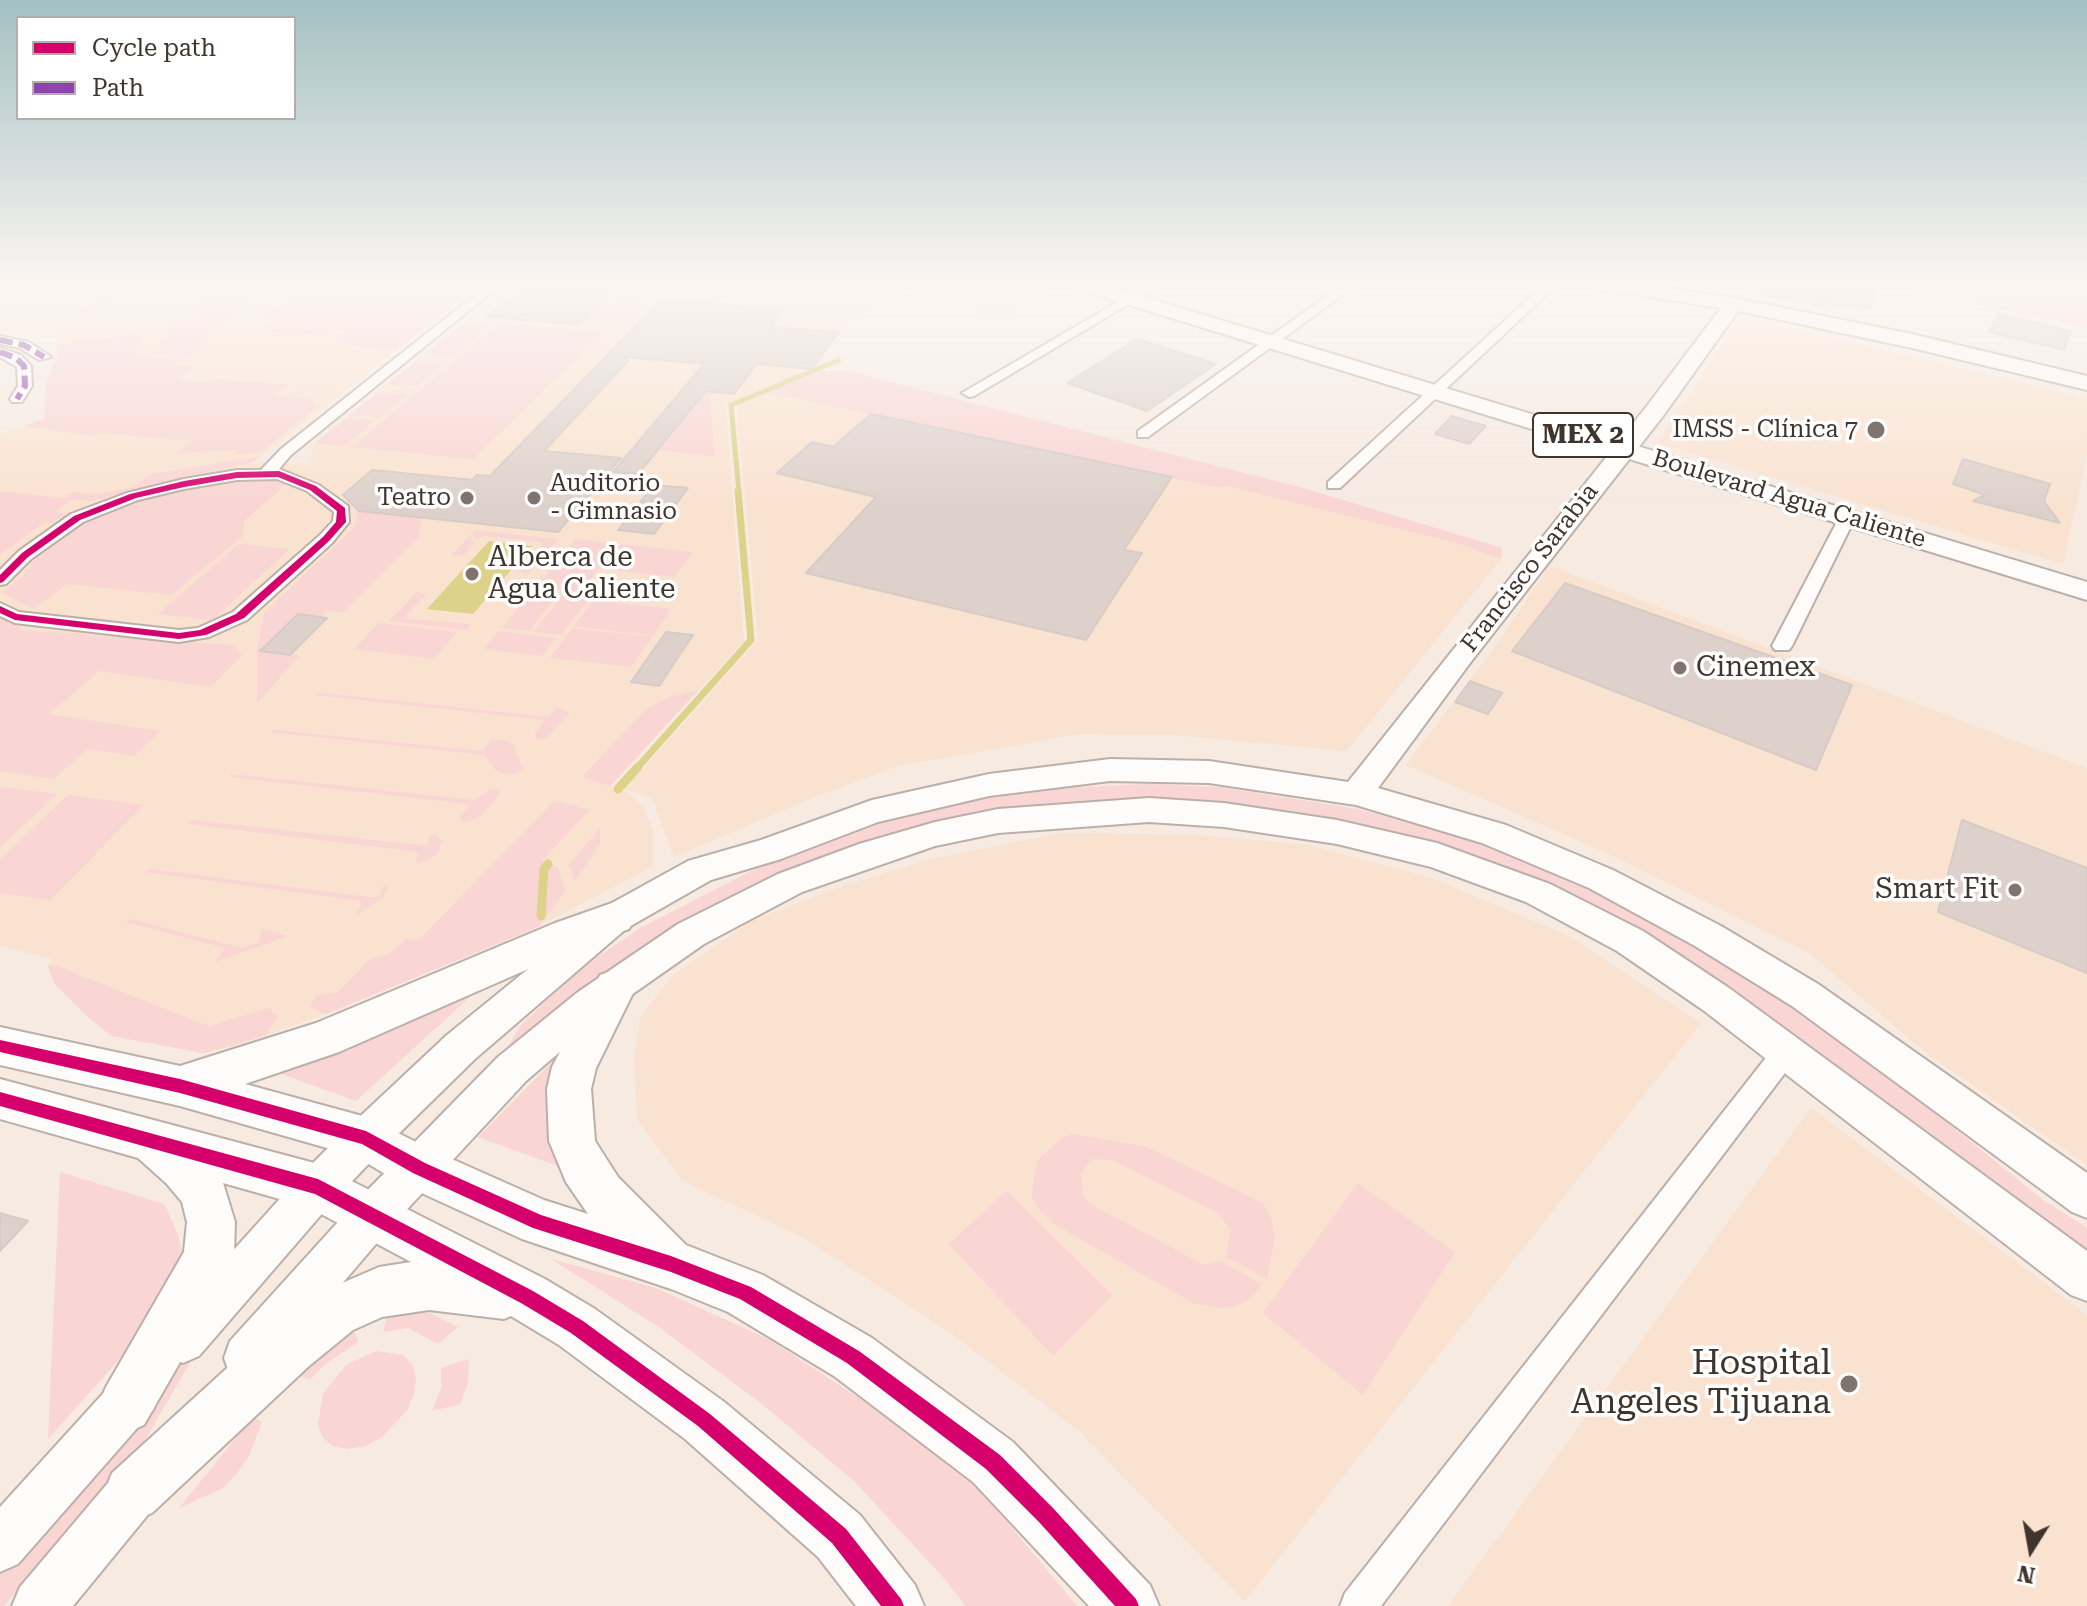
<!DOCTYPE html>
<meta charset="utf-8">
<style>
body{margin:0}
#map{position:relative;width:2087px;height:1606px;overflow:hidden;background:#f6eae1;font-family:"Roboto Serif",serif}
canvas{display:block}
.legend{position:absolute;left:16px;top:16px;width:280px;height:104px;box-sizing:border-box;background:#fff;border:2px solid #b3aeab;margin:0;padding:10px 14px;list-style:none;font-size:24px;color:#40352d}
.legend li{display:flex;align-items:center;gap:16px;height:40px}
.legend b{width:40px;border:2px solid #b3aeab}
.north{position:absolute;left:1991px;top:1510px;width:80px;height:80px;-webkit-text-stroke:6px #fff;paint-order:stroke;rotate:191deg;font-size:22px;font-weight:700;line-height:32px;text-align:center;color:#40352d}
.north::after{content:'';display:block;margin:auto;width:28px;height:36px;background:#40352d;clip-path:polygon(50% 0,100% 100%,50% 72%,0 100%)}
</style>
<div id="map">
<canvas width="2087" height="1606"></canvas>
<ul class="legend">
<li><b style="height:10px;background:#d6006c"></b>Cycle path</li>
<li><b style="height:10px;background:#8e44ad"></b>Path</li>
</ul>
<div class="north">N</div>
</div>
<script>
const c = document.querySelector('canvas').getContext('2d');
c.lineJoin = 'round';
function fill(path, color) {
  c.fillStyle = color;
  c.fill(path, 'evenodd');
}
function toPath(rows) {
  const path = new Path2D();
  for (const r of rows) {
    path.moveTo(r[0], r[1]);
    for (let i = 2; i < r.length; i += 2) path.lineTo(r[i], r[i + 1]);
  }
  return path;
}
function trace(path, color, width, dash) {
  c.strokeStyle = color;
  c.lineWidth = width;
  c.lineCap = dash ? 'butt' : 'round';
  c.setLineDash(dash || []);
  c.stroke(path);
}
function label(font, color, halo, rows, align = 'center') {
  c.font = font + ' "Roboto Serif",serif';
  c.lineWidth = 7;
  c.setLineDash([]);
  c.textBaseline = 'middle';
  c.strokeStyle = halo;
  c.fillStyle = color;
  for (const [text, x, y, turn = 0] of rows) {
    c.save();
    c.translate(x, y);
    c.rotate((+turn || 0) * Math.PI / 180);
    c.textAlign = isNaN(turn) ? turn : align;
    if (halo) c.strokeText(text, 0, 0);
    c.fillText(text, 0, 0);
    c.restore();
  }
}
fill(toPath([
 [0,283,483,283,254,462,312,465,310,455,315,443,512,283,1019,283,1051,292,1000,318,910,289,856,316,839,332,812,369,725,404,744,641,611,786,631,794,644,809,653,830,653,867,522,934,326,1014,232,1047,203,1053,112,1036,90,1019,54,983,48,966,52,959,0,946,0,435,44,419,46,382,57,358,56,329,0,331],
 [1742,316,2087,398,2087,455,2063,564,1657,443],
 [765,392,1215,487,1227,486,1457,543,1501,559,1347,751,1172,735,1080,734,898,766,817,796,674,857,652,798,625,789,758,640,737,405],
 [1550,566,2087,768,2087,1165,1925,1052,1809,953,1602,851,1406,765,1492,651],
 [1062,833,1199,835,1309,845,1431,878,1567,935,1701,1023,1245,1601,1079,1431,951,1333,804,1238,683,1181,637,1119,634,1057,640,1018,673,975,752,921,837,888,927,860],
 [1811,1108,2087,1315,2087,1606,1448,1606]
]), '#fae2d0');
fill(toPath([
 [134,283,156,283,88,314,76,314,80,309],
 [295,283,483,283,395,350,333,343,348,331,333,330,324,336,259,331,272,321,257,320,283,303,274,292],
 [605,283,707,283,710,284,702,289,736,298,600,287],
 [1877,283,2087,283,2087,328],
 [219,288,255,300,201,336,211,338,198,346,204,347,189,357,154,354,175,320,204,316,205,308,183,311,186,304,217,298],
 [614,292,645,294,638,314,626,326,580,323],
 [500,323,604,332,473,459,352,447],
 [462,324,489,326,453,356,425,354],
 [129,334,139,336,134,358,182,359,173,365,195,367,178,380,208,383,215,379,289,385,274,396,312,399,316,408,259,453,235,455,238,450,177,453,193,441,100,433,95,436,23,426,45,418,46,382,57,358,57,346],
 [416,361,444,364,417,386,388,384],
 [822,371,848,371,1303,488,1502,548,1501,559,1457,543,1227,486,1215,487,765,392],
 [709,390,715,457,660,450],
 [378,392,406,395,379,417,350,415],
 [347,418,376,420,344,446,315,443],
 [259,457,253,462,90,501,72,499,54,512,65,513,53,523,45,522,0,555,0,491,64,498,73,492,95,494,130,488,151,474],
 [238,478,289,482,245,520,242,537,171,595,67,584,34,609,2,593,22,577,44,548,94,514,122,502],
 [359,511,422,518,418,538,343,612,328,611,321,617,324,621,291,654,299,656,257,703,257,651,264,613,354,528],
 [475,530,558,539,527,575,518,571,533,557,543,545,541,542,484,536,476,539,472,534,470,537,474,543,464,555,451,556],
 [576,539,618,544,581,592,536,587],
 [239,544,290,549,212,620,158,614],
 [621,544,693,552,675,577,602,569],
 [417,592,427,594,406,615,408,619,471,624,467,630,389,621],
 [531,593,557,596,529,631,502,628],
 [562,596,589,599,561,635,534,632],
 [593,600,594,600,671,609,653,636,574,626],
 [0,615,23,630,233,645,242,655,211,687,99,671,49,714,160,731,134,756,88,749,53,779,0,771],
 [379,623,457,632,434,659,354,649],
 [572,628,652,637,631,667,550,658],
 [499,631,556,638,542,656,484,649],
 [698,690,610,786,582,777,646,709,667,698],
 [322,693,549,717,556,708,570,712,547,738,537,740,535,734,545,720,315,695],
 [275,730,483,751,491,740,506,740,513,744,523,768,516,774,506,774,496,771,485,755,271,732],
 [230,774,474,800,492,789,499,791,499,795,480,817,463,823,460,819,469,804,230,777],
 [1149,784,1220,787,1357,809,1491,845,1563,872,1764,983,1903,1087,2043,1200,2087,1228,2087,1268,1553,897,1219,811,892,838,501,1057,522,1024,584,966,642,927,771,861,886,818,952,802,1079,787],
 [0,787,57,794,0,847],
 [68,795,144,805,50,900,0,893,0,859],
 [555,800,589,810,542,861,558,867,565,891,538,927,326,1014,310,1007,315,996,338,992,369,960,389,954,406,939,419,940],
 [193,820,428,846,430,836,434,833,443,841,436,855,420,864,416,862,418,852,188,824],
 [600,828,600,844,575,881,569,865],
 [151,869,367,897,380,897,384,884,388,884,384,897,357,915,361,901,144,872],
 [130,919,242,948,258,943,262,929,289,936,215,962,225,948,126,922],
 [54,965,209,1026,269,1008,272,1009,273,1015,278,1013,277,1018,265,1036,203,1053,112,1036,90,1019,54,983,48,966],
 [472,995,356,1101,279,1073,328,1053],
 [562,1052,547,1101,550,1138,566,1169,478,1137],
 [1073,1134,1147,1147,1263,1203,1271,1218,1275,1237,1267,1279,1226,1257,1231,1230,1217,1212,1113,1160,1091,1159,1081,1174,1083,1197,1089,1203,1204,1265,1221,1261,1262,1285,1251,1298,1236,1306,1223,1308,1195,1304,1054,1224,1041,1212,1032,1199,1034,1174,1038,1160,1062,1138],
 [60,1172,164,1204,178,1234,185,1267,158,1316,48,1439],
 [1358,1183,1455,1252,1363,1395,1263,1313],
 [1007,1191,1112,1295,1053,1356,949,1244],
 [281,1244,195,1354,141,1447,4,1606,0,1606,0,1564],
 [551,1259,656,1288,768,1339,870,1405,976,1485,1077,1606,966,1606,942,1576,854,1481,762,1404,659,1327],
 [412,1310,432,1314,458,1327,438,1344,408,1328,383,1332,388,1313],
 [352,1325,358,1342,323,1366,310,1380,294,1373],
 [376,1351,403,1355,412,1364,416,1377,414,1393,408,1409,382,1437,365,1446,348,1449,333,1446,323,1438,318,1425,323,1394,346,1365],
 [469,1359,468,1383,460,1404,432,1411,441,1388,441,1368],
 [253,1417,262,1422,248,1458,237,1473,223,1488,179,1508]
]), '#f9d5d3');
fill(toPath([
 [489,541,532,546,473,614,427,609]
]), '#ddd28a');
trace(toPath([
 [739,493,731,405,839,360]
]), '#ddd28a', 5);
trace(toPath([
 [636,769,751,640,738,491]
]), '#ddd28a', 7);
trace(toPath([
 [618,789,638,767],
 [541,916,544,869,548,864]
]), '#ddd28a', 9);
const building = toPath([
 [528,283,605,283,596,290,614,292,578,324,486,317,528,283],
 [1751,283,1875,283,1871,309,1818,303,1818,306,1750,293,1751,283],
 [661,300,785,309,771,327,839,332,812,369,757,364,734,394,706,391,638,474,613,472,704,364,624,357,628,361,544,451,621,458,558,532,359,511,343,495,372,470,472,480,477,475,490,476,661,300],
 [1999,314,2071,331,2064,350,1989,332,1999,314],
 [1137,339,1216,364,1147,411,1067,383,1137,339],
 [871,414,1172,477,1124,550,1142,553,1086,640,806,573,876,497,777,473,812,442,833,447,871,414],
 [1452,416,1486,426,1469,444,1435,434,1452,416],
 [1963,459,2050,484,2044,501,2060,523,1973,501,1985,495,1953,484,1963,459],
 [654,485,688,488,654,534,618,530,654,485],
 [1565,583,1852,685,1816,770,1512,651,1565,583],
 [298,614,327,618,290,655,260,651,298,614],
 [666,632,693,635,659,686,631,682,666,632],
 [1470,681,1502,693,1488,714,1455,702,1470,681],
 [1962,820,2087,868,2087,973,1938,912,1962,820],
 [0,1213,28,1221,0,1251,0,1213]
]);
fill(building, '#ded1cb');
trace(building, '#d6cbc5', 2);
const street = toPath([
 [490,283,503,283,291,455,279,469,319,485,348,506,349,522,332,543,247,620,209,637,179,642,15,623,0,616,0,603,19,612,179,630,198,628,233,612,320,535,333,521,334,512,307,491,277,479,237,480,184,489,138,500,83,522,31,559,6,584,0,585,0,570,19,551,71,514,127,493,184,479,237,470,261,470,281,449,490,283],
 [1150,283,1164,283,974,396,969,397,962,393,1150,283],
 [1345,283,1359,283,1148,437,1138,437,1138,431,1345,283],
 [1546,283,1559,283,1340,488,1328,488,1328,482,1546,283],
 [0,336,29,342,51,357,39,360,20,348,0,344,0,336],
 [0,348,21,355,31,366,32,386,22,402,12,402,10,399,18,386,17,367,0,357,0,348],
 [1848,511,1856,516,1792,646,1789,650,1775,650,1772,646,1840,516,1848,511],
 [1785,1041,1794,1045,1798,1053,1794,1061,1381,1606,1340,1606,1345,1593,1776,1045,1785,1041]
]);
const secondary = toPath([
 [1734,298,1743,304,1663,416,1470,663,1378,788,1506,825,1613,870,1721,926,1818,984,2087,1173,2087,1218,2072,1212,1792,1006,1695,946,1589,888,1482,843,1356,805,1209,783,1110,781,989,796,878,822,781,859,711,880,627,928,475,1059,381,1151,333,1201,199,1356,183,1363,167,1356,160,1340,167,1324,303,1173,351,1125,447,1035,603,908,688,861,761,840,872,800,989,774,1110,759,1209,761,1348,782,1647,406,1727,300,1734,298],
 [1149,798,1224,803,1337,820,1437,843,1550,884,1643,931,1729,988,2087,1251,2087,1301,2071,1295,1703,1010,1617,951,1526,902,1431,867,1337,844,1224,827,1149,822,998,833,935,846,802,892,704,944,604,1014,526,1081,387,1231,264,1375,247,1381,230,1375,224,1358,230,1341,357,1201,498,1057,578,992,678,924,778,874,859,844,935,822,998,809,1149,798],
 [136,1369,153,1376,160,1393,153,1410,18,1564,0,1572,0,1507,119,1376,136,1369],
 [142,1457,160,1464,167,1482,160,1500,73,1606,12,1606,20,1587,124,1464,142,1457]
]);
const primary = toPath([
 [1068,283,1098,283,2087,582,2087,600,1071,287,1068,283],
 [1588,283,1635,283,1734,298,1912,334,2087,376,2087,390,1912,348,1734,310,1598,289,1588,283],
 [615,902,629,907,635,918,629,929,583,945,339,1052,245,1084,366,1117,436,1152,544,1200,588,1214,566,1182,549,1141,547,1089,552,1067,600,975,615,970,630,975,636,987,596,1068,591,1089,595,1141,618,1177,686,1245,763,1275,872,1338,1013,1442,1150,1585,1159,1606,1089,1606,973,1482,834,1376,728,1312,671,1289,522,1239,402,1184,355,1156,180,1106,0,1065,0,1027,180,1066,316,1023,555,923,615,902],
 [0,1079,318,1164,545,1279,595,1309,723,1401,860,1515,915,1585,924,1606,856,1606,818,1557,685,1439,559,1345,511,1316,504,1319,429,1310,382,1317,353,1330,309,1366,152,1513,132,1521,112,1513,104,1493,112,1473,271,1328,317,1294,379,1267,411,1262,308,1207,223,1183,235,1222,234,1254,211,1308,144,1425,125,1433,106,1425,98,1406,106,1387,184,1252,187,1222,182,1202,166,1183,138,1158,0,1119,0,1079]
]);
trace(street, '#bbb0a9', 4);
trace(secondary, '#bbb0a9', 4);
trace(primary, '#bbb0a9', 4);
fill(street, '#fefcfa');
fill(secondary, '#fefcfa');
fill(primary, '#fefcfa');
trace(toPath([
 [0,340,24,345,44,357],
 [0,352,16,358,24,366,25,386,17,399]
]), '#8e44ad', 6, [13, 6]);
fill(toPath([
 [279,471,316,486,345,508,346,522,329,541,244,618,206,635,179,639,15,620,0,613,0,606,17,614,179,633,200,630,236,614,323,537,336,522,337,511,310,490,278,477,237,478,184,487,136,498,80,520,28,557,3,582,0,583,0,575,22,553,74,516,130,494,184,481,237,472,279,471],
 [0,1040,180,1079,366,1131,425,1163,541,1215,671,1256,751,1287,859,1351,1000,1455,1053,1508,1136,1599,1139,1606,1115,1606,1039,1522,986,1469,847,1363,740,1299,671,1272,533,1228,413,1173,362,1144,180,1093,0,1052,0,1040],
 [0,1092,318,1179,533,1291,583,1321,710,1414,846,1529,901,1599,904,1606,881,1606,832,1543,698,1426,571,1333,521,1303,315,1194,0,1106,0,1092]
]), '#d6006c');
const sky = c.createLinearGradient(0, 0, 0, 507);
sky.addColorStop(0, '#a3c0c2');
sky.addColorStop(0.56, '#fbf6f2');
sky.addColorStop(1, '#fbf6f200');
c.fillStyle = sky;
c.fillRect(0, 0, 2087, 507);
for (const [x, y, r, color] of [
 [1876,430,10,"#80746c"],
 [467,498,8,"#80746c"],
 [534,498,8,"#80746c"],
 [472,574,8,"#80746c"],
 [1680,668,8,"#80746c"],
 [2015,890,8,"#80746c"],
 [1849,1384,10,"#80746c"]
]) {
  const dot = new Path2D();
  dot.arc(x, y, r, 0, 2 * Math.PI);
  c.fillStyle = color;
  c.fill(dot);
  trace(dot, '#fff', 3);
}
label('24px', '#40352d', '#fff', [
 ["IMSS - Clínica 7",1858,430],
 ["Auditorio",550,484,"left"],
 ["- Gimnasio",550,512,"left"],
 ["Teatro",451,498]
], 'right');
label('24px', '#40352d', '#fff', [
 ["Boulevard Agua Caliente",1789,499,17],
 ["Francisco Sarabia",1530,568,-52]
]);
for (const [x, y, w] of [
 [1583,435,100]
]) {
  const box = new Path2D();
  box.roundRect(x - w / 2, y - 22, w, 44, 6);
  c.fillStyle = '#fff';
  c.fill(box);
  trace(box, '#40352d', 2);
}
label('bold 26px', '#40352d', null, [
 ["MEX 2",1583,435]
]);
label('28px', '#40352d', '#fff', [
 ["Alberca de",488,558],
 ["Agua Caliente",488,590],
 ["Cinemex",1696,668],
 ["Smart Fit",1999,890,"right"]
], 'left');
label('34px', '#40352d', '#fff', [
 ["Hospital",1831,1364],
 ["Angeles Tijuana",1831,1403]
], 'right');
</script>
